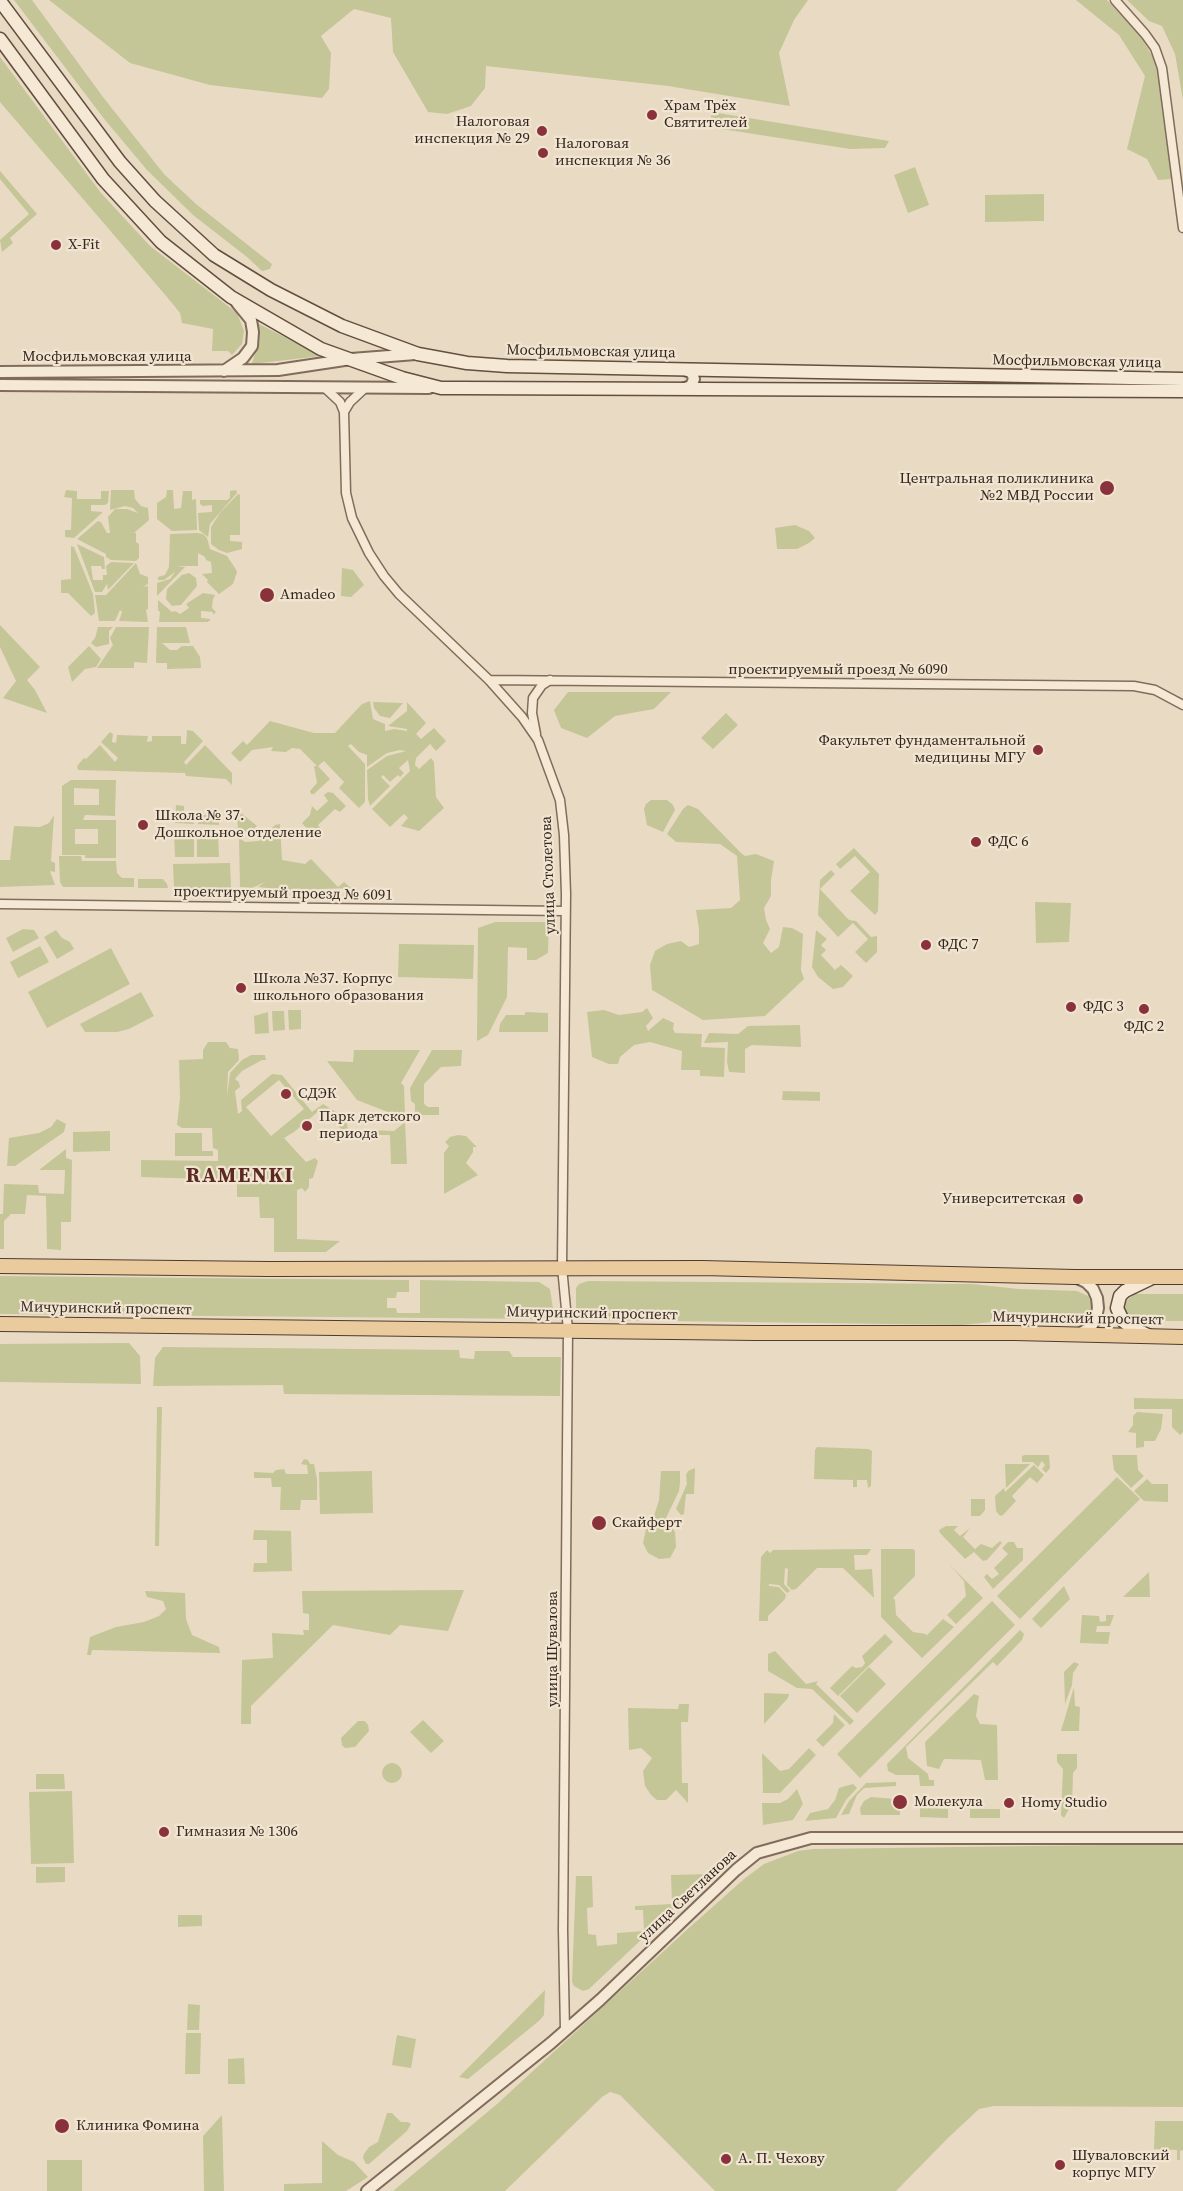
<!DOCTYPE html>
<meta charset="utf-8">
<style>
body{margin:0}
canvas{display:block;background:#e9dac3}
</style>
<canvas width="1183" height="2191"></canvas>
<script>
const c = document.querySelector('canvas').getContext('2d');
c.lineJoin = 'round';
function fill(path, color) {
  c.fillStyle = color;
  c.fill(path, 'evenodd');
}
function toPath(rows) {
  const path = new Path2D();
  for (const r of rows) {
    if (r.length === 3) {
      path.moveTo(r[0] + r[2], r[1]);
      path.arc(r[0], r[1], r[2], 0, 2 * Math.PI);
      continue;
    }
    path.moveTo(r[0], r[1]);
    for (let i = 2; i < r.length; i += 2) path.lineTo(r[i], r[i + 1]);
  }
  return path;
}
function trace(path, color, width, dash) {
  c.strokeStyle = color;
  c.lineWidth = width;
  c.lineCap = dash ? 'butt' : 'round';
  c.setLineDash(dash || []);
  c.stroke(path);
}
function label(font, color, halo, rows, align = 'center') {
  c.font = font + ' "Source Serif 4",serif';
  c.lineWidth = 4.5;
  c.setLineDash([]);
  c.textBaseline = 'middle';
  c.strokeStyle = halo;
  c.fillStyle = color;
  for (const [text, x, y, turn = 0] of rows) {
    c.save();
    c.translate(x, y);
    c.rotate((+turn || 0) * Math.PI / 180);
    c.textAlign = isNaN(turn) ? turn : align;
    if (halo) c.strokeText(text, 0, 0);
    c.fillText(text, 0, 0);
    c.restore();
  }
}
fill(toPath([
 [14,0,32,0,103,97,164,174,196,204,272,264,270,269,262,271,247,257,193,215,147,170,105,120],
 [49,0,808,0,794,20,779,53,790,106,668,86,486,66,485,88,471,106,447,114,428,112,393,52,391,18,354,9,321,36,331,53,329,89,322,98,210,85,130,63],
 [1076,0,1107,0,1140,36,1154,59,1160,77,1174,177,1171,179,1158,180,1147,159,1127,149,1145,76,1119,35],
 [1127,0,1183,0,1183,100,1175,54,1162,26,1149,21],
 [0,57,101,193,150,246,237,313,244,331,242,344,232,355,228,351,212,351,213,329,182,323,180,313,167,297,0,102],
 [712,112,889,141,885,148,850,149,709,127],
 [915,167,929,205,908,213,894,175],
 [0,171,37,214,10,238,13,243,2,252,0,240,29,214,0,179],
 [1044,194,1044,221,985,222,985,195],
 [257,323,310,350,321,356,252,364,258,342],
 [66,490,77,491,77,499,101,499,101,491,109,491,108,503,105,505,91,505,91,511,102,512,102,513,74,538,65,537,65,530,71,530,72,498,64,497],
 [111,490,134,490,135,499,141,506,148,508,149,520,134,533,136,533,136,542,139,544,139,558,136,561,111,560,106,557,106,554,77,539,98,521,101,522,107,533,110,533,108,517,115,509,127,509,138,513,133,508,125,506,110,510],
 [167,490,173,490,174,509,181,508,183,491,192,491,192,500,196,499,197,530,172,531,157,519,157,503,166,497],
 [236,490,237,493,210,524,208,537,199,530,198,513,212,512,212,505,203,506,200,504,200,500,227,500,230,498,230,491],
 [238,494,240,495,240,535,230,535,230,541,242,542,242,549,227,553,219,550,211,544,211,527,220,513],
 [795,525,809,531,815,538,809,543,797,549,777,549,775,528],
 [197,533,203,534,207,538,210,549,227,556,235,568,237,572,233,584,219,594,207,582,208,580,202,574,212,573,211,562,206,560,205,557,198,553,198,566,176,566,185,567,157,596,157,583,170,579,175,572,164,580,158,580,158,577,165,575,169,567,170,534],
 [77,544,104,557,105,569,102,569,101,566,91,566,93,580,103,580,103,575,107,575,106,566,111,562,134,563,108,590,107,584,102,592,95,592],
 [71,546,74,547,93,594,95,613,91,616,68,593,61,593,61,580,71,579],
 [136,563,140,574,148,577,148,584,143,587,148,586,148,609,146,610,148,622,119,621,122,612,120,610,115,621,99,621,95,595,106,595],
 [342,568,353,570,364,585,351,597,341,596],
 [189,573,196,578,197,586,181,605,172,606,166,599,167,589,182,575],
 [203,593,215,595,213,599,212,608,216,612,213,615,213,612,201,611,201,618,211,619,208,622,159,622,160,612,158,610,158,600,172,612,175,611,180,614,189,608,186,604],
 [0,625,40,667,27,680,35,690,47,713,3,698,16,681,0,647],
 [98,627,113,627,109,631,109,644,96,647,91,643,95,638],
 [116,627,149,627,147,663,134,662,134,668,97,668,113,645,110,638],
 [157,627,186,627,190,643,162,643,170,650,177,650,182,646,193,646,200,657,201,668,167,669,167,663,156,663],
 [89,646,101,659,96,667,85,669,72,682,68,667],
 [568,692,671,692,654,709,615,716,587,738,561,728,554,710],
 [370,701,373,719,385,724,385,731,394,729,407,731,407,729,388,726,407,711,407,702,426,723,416,734,421,739,434,728,446,741,436,751,430,744,416,758,415,765,419,769,431,758,434,762,436,797,444,808,419,831,401,826,408,818,404,814,390,827,372,809,410,771,408,760,399,768,404,773,400,777,398,775,390,782,383,775,381,777,390,786,370,806,368,799,367,770,387,756,406,751,400,750,387,753,367,767,367,755,359,752,351,744,348,746,365,764,365,802,359,808,339,788,344,782,324,761,318,766,330,779,314,794,311,794,310,791,317,783,314,766,317,766,300,749,292,748,286,752,271,751,273,747,252,750,240,762,231,753,243,741,247,745,270,721,314,733,335,733,362,704],
 [373,702,403,703,390,718,380,716,374,708],
 [726,713,738,725,713,749,701,738],
 [187,730,193,731,203,741,184,762,186,765,205,745,232,773,232,785,226,779,186,776,185,773,78,770,77,766,84,758,86,759,100,745,115,762,118,758,101,742,110,732,113,734,112,742,116,743,117,735,148,736,147,742,152,741,152,736,181,736,181,744,186,744],
 [71,780,116,780,115,816,85,815,83,820,116,820,116,858,85,858,85,855,62,855,62,786],
 [74,788,99,789,99,805,74,805],
 [75,829,98,829,98,844,75,844],
 [328,792,333,793,346,806,340,812,335,809,318,825,320,828,317,831,310,832,302,823,310,815,312,806,317,811,328,801,324,795],
 [651,800,667,800,673,805,675,810,663,832,647,825,644,809,646,804],
 [176,805,184,806,184,815,194,815,194,824,175,823],
 [688,805,698,809,741,853,745,856,756,854,774,861,771,880,771,896,764,908,766,920,770,929,763,943,771,953,779,947,783,927,792,928,803,934,801,970,804,979,765,1016,703,1020,652,990,650,965,655,951,667,944,681,941,689,947,699,944,699,929,696,910,731,908,740,900,737,856,720,844,676,842,667,834,683,809],
 [210,809,219,810,219,825,198,824,198,815,209,815],
 [236,809,257,826,249,834,245,831,239,838,245,842,259,841,275,825,280,824,282,860,305,864,311,859,338,887,344,882,351,888,289,890,258,887,265,882,252,888,240,887,239,838],
 [54,815,51,861,55,863,55,872,50,871,55,885,0,887,0,860,10,860,14,826,40,827,49,823],
 [174,833,194,833,194,857,175,857],
 [197,833,218,833,219,857,197,857],
 [854,848,879,874,878,911,875,915,850,891,870,872,855,856,840,869,836,864],
 [59,856,81,856,82,861,116,861,117,873,122,878,134,878,134,887,63,887,60,882],
 [230,863,231,888,174,888,173,864],
 [831,870,835,874,820,889,849,920,856,921,871,937,877,936,877,952,866,963,855,952,868,939,853,923,838,937,818,915,820,880],
 [138,879,163,879,167,884,168,888,138,888],
 [1035,902,1071,903,1069,942,1036,943],
 [495,922,549,922,548,953,536,960,527,960,527,948,508,947,507,997,488,1035,477,1041,478,928],
 [23,929,34,930,39,938,13,952,6,938],
 [56,930,62,938,70,942,74,949,57,959,44,937],
 [816,930,827,939,821,945,826,950,821,955,835,970,841,965,853,976,843,987,833,989,818,977,812,967],
 [399,944,474,945,473,979,398,977],
 [40,946,49,962,18,978,10,962],
 [111,948,130,984,47,1028,28,992],
 [141,992,154,1016,129,1029,117,1032,85,1032,80,1024],
 [647,1008,653,1018,646,1026,648,1031,663,1018,674,1023,673,1029,675,1033,702,1034,701,1047,725,1048,724,1077,700,1076,700,1070,681,1070,682,1051,650,1042,634,1045,620,1057,618,1064,609,1064,592,1057,587,1012,604,1010,619,1015,642,1012],
 [288,1010,301,1010,301,1029,289,1030],
 [272,1011,284,1011,285,1030,273,1031],
 [268,1012,269,1033,255,1034,254,1016],
 [525,1012,548,1013,548,1032,499,1032,500,1024,506,1015,525,1015],
 [800,1025,801,1047,752,1045,745,1049,745,1073,729,1072,727,1062,728,1042,704,1043,709,1033,738,1034,748,1026],
 [208,1042,226,1042,230,1048,238,1049,239,1060,228,1072,227,1097,230,1073,242,1060,251,1055,265,1055,266,1060,262,1060,242,1071,235,1079,239,1082,240,1087,235,1091,238,1114,242,1111,241,1100,272,1074,282,1075,312,1112,323,1104,347,1119,348,1136,321,1109,294,1132,284,1138,306,1162,315,1158,318,1161,313,1178,309,1179,309,1187,305,1192,302,1188,297,1190,297,1239,340,1241,326,1252,274,1252,274,1218,260,1218,259,1197,237,1197,237,1180,141,1177,141,1160,218,1161,218,1150,213,1148,212,1128,182,1128,177,1125,180,1098,179,1060,203,1059,203,1050],
 [279,1080,304,1109,271,1136,246,1107],
 [354,1050,420,1050,401,1083,404,1086,405,1115,393,1114,357,1100,327,1061,353,1062],
 [432,1050,462,1050,461,1066,441,1067,424,1084,424,1104,428,1107,439,1107,439,1115,415,1115,415,1104,411,1101,410,1088],
 [783,1091,820,1092,820,1101,782,1100],
 [57,1119,66,1124,64,1132,15,1166,7,1166,9,1138,39,1133,51,1127],
 [405,1122,407,1164,391,1164,390,1135,365,1135,366,1130,394,1131],
 [110,1131,110,1151,73,1152,73,1132],
 [175,1133,202,1133,202,1151,213,1151,213,1156,175,1156],
 [458,1135,466,1136,477,1147,473,1147,473,1152,466,1163,478,1175,444,1194,444,1153,449,1146,445,1142,450,1137],
 [66,1149,66,1158,72,1160,71,1222,61,1222,61,1250,47,1249,46,1196,27,1195,25,1214,11,1214,4,1221,4,1249,0,1249,0,1214,3,1214,4,1184,38,1185,39,1193,64,1194,65,1170,39,1170],
 [0,1276,409,1280,409,1292,397,1292,396,1298,387,1298,387,1308,396,1308,397,1313,420,1313,420,1280,539,1282,550,1289,553,1309,548,1317,541,1319,0,1314],
 [588,1281,972,1284,1019,1289,1077,1291,1088,1296,1093,1307,1089,1317,1079,1322,1012,1320,962,1325,593,1320,582,1316,577,1312,576,1307,576,1288,579,1284],
 [1133,1294,1183,1294,1183,1321,1132,1321,1124,1310,1124,1304],
 [129,1343,140,1356,141,1384,0,1382,0,1344],
 [163,1347,459,1350,460,1358,474,1359,475,1351,509,1351,513,1357,561,1357,560,1396,284,1394,283,1385,153,1386,155,1358],
 [1134,1398,1183,1399,1183,1432,1180,1435,1172,1427,1172,1409,1134,1409],
 [157,1407,162,1407,159,1546,155,1546],
 [1137,1412,1163,1414,1161,1429,1155,1441,1144,1441,1144,1447,1136,1448,1136,1433,1128,1432,1133,1425,1133,1416],
 [817,1447,868,1449,872,1451,871,1486,868,1488,867,1480,857,1480,857,1487,853,1487,853,1480,814,1479,815,1450],
 [1025,1455,1049,1455,1050,1468,1046,1473,1042,1469,1045,1465,1042,1461,1038,1467,1033,1462,1022,1462,1022,1456],
 [1112,1455,1137,1455,1138,1470,1144,1476,1131,1488,1114,1470],
 [304,1459,308,1460,310,1464,314,1464,317,1479,317,1500,301,1500,300,1510,280,1510,281,1487,272,1487,271,1478,254,1478,254,1472,273,1473,276,1470,284,1469,286,1474,308,1474,307,1465,301,1464],
 [1005,1464,1030,1464,1006,1488],
 [1034,1465,1044,1475,1037,1483,1030,1477,1012,1496,1016,1501,1003,1515,1000,1516,996,1511,995,1496,1004,1488,1005,1492],
 [695,1468,694,1494,686,1494,684,1514,681,1515,676,1509,687,1484,686,1475,688,1471],
 [372,1471,373,1513,320,1514,319,1472],
 [661,1471,680,1471,680,1483,679,1491,666,1518,675,1532,676,1547,670,1558,659,1559,648,1553,643,1543,647,1524,653,1519,659,1500],
 [1117,1477,1140,1499,1020,1619,997,1596],
 [1147,1479,1152,1484,1168,1484,1168,1502,1144,1501,1134,1491],
 [971,1499,985,1499,985,1510,980,1516,971,1516],
 [946,1526,958,1526,954,1530,960,1536,970,1528,963,1537,975,1549,981,1544,992,1548,1000,1541,1002,1543,987,1560,983,1561,974,1552,965,1559,940,1533,939,1530],
 [254,1530,291,1531,292,1571,253,1572,254,1563,267,1563,267,1540,253,1540],
 [1008,1542,1014,1542,1017,1548,1023,1548,1023,1560,993,1589,984,1577,987,1574,992,1579,999,1574,994,1568,1008,1554,1002,1548],
 [871,1549,867,1555,854,1555,855,1570,872,1569,874,1598,843,1568,817,1568,796,1589,792,1590,787,1585,788,1569,785,1568,784,1584,790,1591,787,1593,779,1585,769,1584,769,1586,779,1587,786,1595,785,1599,768,1616,768,1621,759,1621,761,1557,767,1550,770,1553,773,1550],
 [881,1549,913,1549,915,1551,915,1576,893,1598,895,1600,896,1615,913,1632,926,1634,926,1636,943,1619,954,1627,922,1658,881,1617],
 [949,1564,983,1598,956,1624,947,1615,966,1596,964,1581],
 [1149,1572,1150,1597,1123,1597],
 [1064,1586,1070,1599,1041,1628,1032,1619],
 [464,1590,448,1631,400,1625,390,1635,333,1625,251,1706,251,1724,241,1724,242,1660,273,1658,272,1633,304,1635,303,1630,309,1630,309,1614,303,1613,302,1591],
 [145,1591,185,1593,186,1619,192,1635,219,1647,220,1653,92,1650,91,1655,87,1655,90,1637,116,1627,144,1622,159,1616,166,1609,163,1601,147,1597],
 [992,1601,1015,1625,860,1778,837,1754],
 [1082,1615,1099,1616,1100,1622,1106,1621,1106,1615,1114,1615,1110,1626,1097,1626,1096,1632,1110,1632,1108,1644,1080,1643],
 [1020,1630,1024,1634,1022,1640,997,1666,993,1662,906,1747,908,1758,928,1774,929,1780,934,1780,934,1786,920,1786,919,1775,896,1775,888,1771,887,1764],
 [885,1634,893,1642,838,1696,830,1688,852,1666,856,1668,862,1667,865,1663,862,1656],
 [775,1651,806,1684,818,1681,816,1684,854,1721,850,1725,812,1689,797,1688,768,1671,768,1654],
 [1074,1662,1079,1664,1073,1673,1072,1685,1065,1704,1064,1672],
 [869,1667,886,1684,857,1713,840,1696],
 [1074,1687,1075,1706,1080,1707,1079,1731,1061,1731],
 [764,1693,789,1694,788,1698,764,1724],
 [974,1694,979,1696,976,1716,980,1724,997,1725,998,1780,985,1780,981,1760,944,1759,939,1769,927,1766,925,1742],
 [679,1704,689,1704,688,1722,681,1722,682,1783,688,1783,688,1803,676,1790,666,1800,657,1800,651,1795,645,1786,643,1771,652,1758,641,1748,629,1750,628,1708,678,1709],
 [834,1714,845,1725,823,1747,816,1740,833,1723],
 [423,1720,444,1741,431,1753,410,1732],
 [358,1721,365,1721,368,1725,369,1731,355,1747,345,1748,342,1745,341,1738],
 [809,1748,816,1755,780,1793,763,1793,762,1753,780,1771,789,1769],
 [1057,1754,1077,1754,1077,1768,1073,1773,1072,1809,1069,1809,1064,1818,1061,1815,1063,1769,1057,1762],
 [392,1773,10],
 [36,1774,64,1774,65,1789,36,1789],
 [896,1782,896,1786,864,1788,857,1795,849,1814,841,1815,849,1801,866,1783],
 [853,1784,857,1788,846,1800,836,1818,805,1821,810,1813,828,1809,835,1800,839,1788],
 [797,1789,803,1804,793,1820,763,1825,762,1803,780,1803,788,1799],
 [72,1791,74,1863,31,1864,29,1792],
 [871,1797,896,1799,896,1805,900,1805,900,1815,861,1815,860,1808,864,1801],
 [920,1808,948,1809,948,1818,920,1817],
 [970,1809,1000,1809,1000,1818,970,1818],
 [1183,1844,1183,2107,994,2106,979,2109,948,2138,896,2191,715,2191,620,2095,610,2092,602,2097,505,2191,393,2191,497,2104,690,1927,744,1879,764,1864,798,1851,813,1849],
 [36,1867,65,1867,65,1882,36,1883],
 [711,1874,589,1989,583,1991,574,1986,572,1982,576,1876,592,1876,593,1907,587,1908,588,1934,596,1935,597,1946,617,1944,617,1933,644,1931,643,1910,635,1910,635,1906,672,1904,671,1875],
 [178,1915,202,1915,202,1926,178,1927],
 [545,1990,544,2015,540,2020,468,2079,459,2077],
 [188,2004,200,2005,199,2030,187,2030],
 [186,2033,201,2033,200,2074,185,2074],
 [397,2035,416,2039,411,2068,392,2065],
 [244,2058,245,2084,228,2084,228,2059],
 [387,2113,392,2113,401,2122,408,2122,411,2124,407,2131,369,2164,366,2164,363,2158,364,2154,369,2147,378,2142],
 [222,2115,224,2191,204,2191,203,2136],
 [1155,2121,1183,2121,1183,2150,1180,2151,1180,2160,1177,2160,1177,2150,1154,2149],
 [322,2141,338,2155,354,2162,368,2177,346,2191,284,2191,284,2184,322,2183],
 [47,2160,82,2160,82,2191,47,2191]
]), '#c5c698');
const minor = toPath([
 [1115,0,1145,34,1155,48,1162,68,1183,228],
 [324,387,340,402,344,412,346,493,352,518,369,553,384,576,399,594,489,680,522,717,538,740,560,800,564,835,566,894,562,1267,568,1330,563,1930,565,2031],
 [344,412,350,402,365,388],
 [489,680,1134,686,1155,690,1183,705],
 [536,734,532,713,533,698,542,685,550,680],
 [0,904,565,911]
]);
const tertiary = toPath([
 [224,371,243,358,252,346,253,332,251,320,237,303],
 [0,372,278,370,351,359,416,354],
 [0,385,429,388],
 [685,388,691,386,694,379,692,373,685,370],
 [1077,1278,1086,1282,1093,1289,1097,1298,1098,1308,1096,1318,1091,1327,1079,1334],
 [367,2191,551,2043,600,2000,736,1870,757,1853,811,1838,1183,1838]
]);
const secondary = toPath([
 [0,1,120,162,155,201,214,255,271,290,342,326,418,354,467,363,507,366,1183,379],
 [0,39,103,179,161,242,231,297,321,349,402,378,441,388,459,388,1183,391],
 [1148,1335,1132,1328,1123,1321,1117,1308,1120,1296,1125,1291,1152,1278]
]);
const primary = toPath([
 [0,1266,269,1269,702,1268,1075,1277,1183,1277],
 [0,1324,756,1333,1014,1333,1183,1337]
]);
trace(minor, '#816c5c', 11);
trace(tertiary, '#816c5c', 14);
trace(secondary, '#634e3f', 15);
trace(primary, '#4f3b2f', 16);
trace(minor, '#f5e8d5', 8);
trace(tertiary, '#f5e8d5', 10);
trace(secondary, '#f5e8d5', 12);
trace(primary, '#e9cb9e', 14);
for (const [x, y, r, color] of [
 [652,115,6,"#8a323b"],
 [542,131,6,"#8a323b"],
 [543,153,6,"#8a323b"],
 [56,245,6,"#8a323b"],
 [1107,488,8,"#8a323b"],
 [267,595,8,"#8a323b"],
 [1038,750,6,"#8a323b"],
 [143,825,6,"#8a323b"],
 [976,842,6,"#8a323b"],
 [926,945,6,"#8a323b"],
 [241,988,6,"#8a323b"],
 [1071,1007,6,"#8a323b"],
 [1144,1009,6,"#8a323b"],
 [286,1094,6,"#8a323b"],
 [307,1126,6,"#8a323b"],
 [1078,1199,6,"#8a323b"],
 [599,1523,8,"#8a323b"],
 [900,1802,8,"#8a323b"],
 [1009,1803,6,"#8a323b"],
 [164,1832,6,"#8a323b"],
 [62,2126,8,"#8a323b"],
 [726,2159,6,"#8a323b"],
 [1060,2165,6,"#8a323b"]
]) {
  const dot = new Path2D();
  dot.arc(x, y, r, 0, 2 * Math.PI);
  c.fillStyle = color;
  c.fill(dot);
  trace(dot, '#f1e5d2', 2);
}
label('15px', '#33261e', '#f1e5d2', [
 ["Храм Трёх",664,106],
 ["Святителей",664,123],
 ["Налоговая",530,122,"right"],
 ["инспекция № 29",530,139,"right"],
 ["Налоговая",555,144],
 ["инспекция № 36",555,161],
 ["X-Fit",68,245],
 ["Центральная поликлиника",1094,479,"right"],
 ["№2 МВД России",1094,496,"right"],
 ["Amadeo",280,595],
 ["Факультет фундаментальной",1026,741,"right"],
 ["медицины МГУ",1026,758,"right"],
 ["Школа № 37.",155,816],
 ["Дошкольное отделение",155,833],
 ["ФДС 6",988,842],
 ["ФДС 7",938,945],
 ["Школа №37. Корпус",253,979],
 ["школьного образования",253,996],
 ["ФДС 3",1083,1007],
 ["ФДС 2",1144,1027,"center"],
 ["СДЭК",298,1094],
 ["Парк детского",319,1117],
 ["периода",319,1134],
 ["Университетская",1066,1199,"right"],
 ["Скайферт",612,1523],
 ["Молекула",914,1802],
 ["Homy Studio",1021,1803],
 ["Гимназия № 1306",176,1832],
 ["Клиника Фомина",76,2126],
 ["Шуваловский",1072,2156],
 ["корпус МГУ",1072,2173],
 ["А. П. Чехову",738,2159]
], 'left');
label('15px', '#33261e', '#f1e5d2', [
 ["Мосфильмовская улица",591,352,1],
 ["Мосфильмовская улица",107,357],
 ["Мосфильмовская улица",1077,362,1],
 ["проектируемый проезд № 6090",838,670],
 ["улица Столетова",549,875,-92],
 ["проектируемый проезд № 6091",283,894,1],
 ["Мичуринский проспект",106,1309,1],
 ["Мичуринский проспект",592,1314,1],
 ["Мичуринский проспект",1078,1319,1],
 ["улица Шувалова",553,1649,-90],
 ["улица Светланова",688,1896,-43]
]);
c.letterSpacing = '1.5px';
label('bold 21px', '#5b2922', '#f1e5d2', [
 ["RAMENKI",240,1177]
]);
c.letterSpacing = '0px';
</script>
